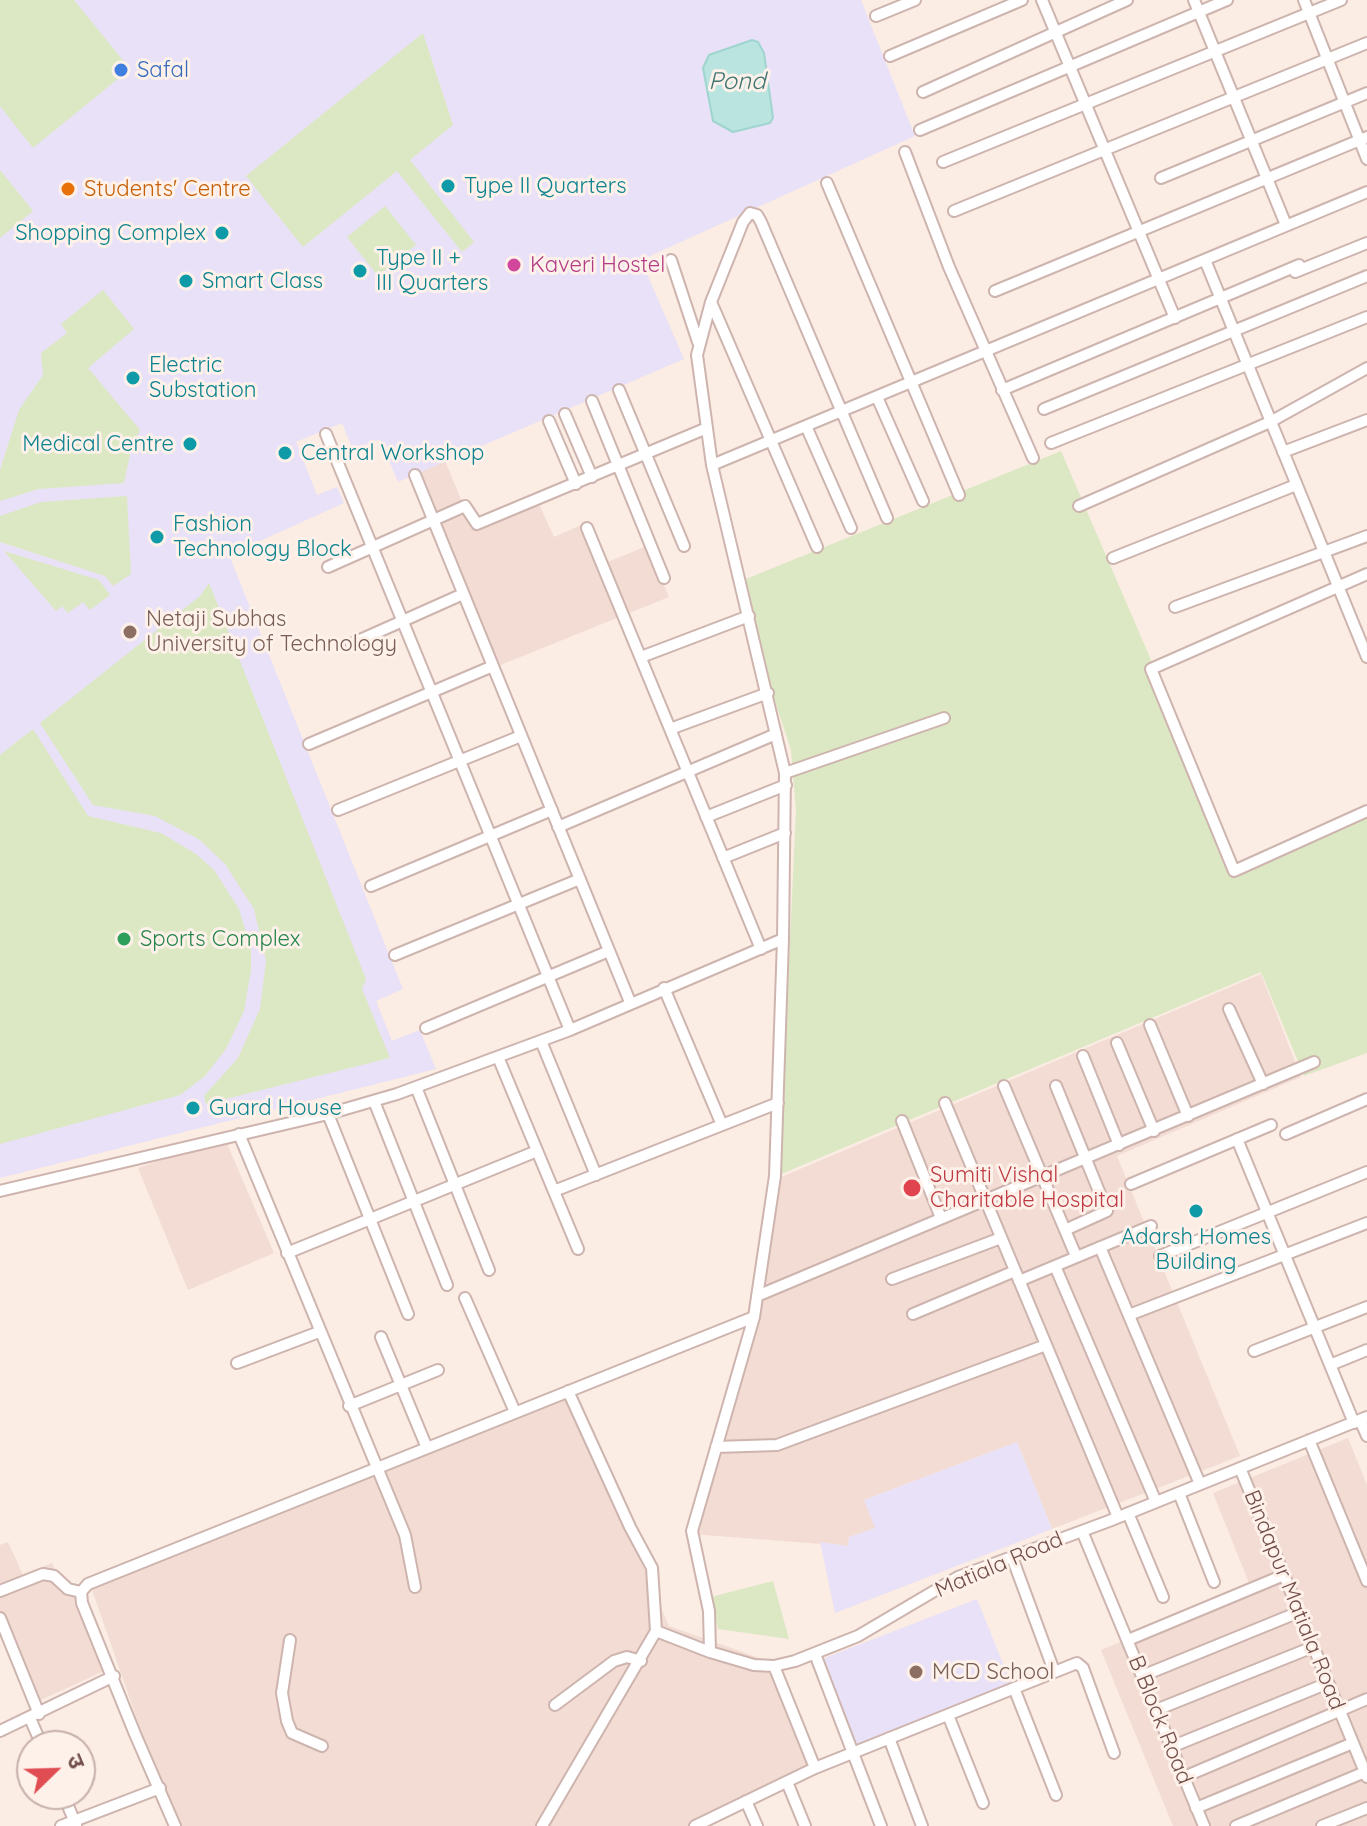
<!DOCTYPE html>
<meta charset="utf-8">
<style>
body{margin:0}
#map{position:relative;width:1367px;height:1826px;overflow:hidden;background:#fbece4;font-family:Quicksand,"Noto Sans Devanagari",sans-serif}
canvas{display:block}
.north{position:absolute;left:16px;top:1730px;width:80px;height:80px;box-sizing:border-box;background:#fef1ea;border:2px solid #c6b0aa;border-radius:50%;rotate:67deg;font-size:22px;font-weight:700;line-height:32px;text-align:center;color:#724f4b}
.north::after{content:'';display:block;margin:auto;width:28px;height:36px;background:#e04e54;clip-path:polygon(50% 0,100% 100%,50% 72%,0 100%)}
</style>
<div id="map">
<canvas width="1367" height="1826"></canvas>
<div class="north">उ</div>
</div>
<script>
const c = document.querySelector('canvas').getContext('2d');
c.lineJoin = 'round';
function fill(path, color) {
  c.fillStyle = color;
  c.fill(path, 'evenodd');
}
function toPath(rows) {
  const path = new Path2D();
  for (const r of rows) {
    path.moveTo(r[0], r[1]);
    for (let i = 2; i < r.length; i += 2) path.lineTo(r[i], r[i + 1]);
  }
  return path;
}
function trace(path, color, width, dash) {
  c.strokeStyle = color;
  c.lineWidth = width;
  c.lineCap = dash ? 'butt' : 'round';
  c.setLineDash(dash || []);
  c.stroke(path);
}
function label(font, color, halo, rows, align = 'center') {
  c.font = font + ' Quicksand,sans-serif';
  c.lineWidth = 6;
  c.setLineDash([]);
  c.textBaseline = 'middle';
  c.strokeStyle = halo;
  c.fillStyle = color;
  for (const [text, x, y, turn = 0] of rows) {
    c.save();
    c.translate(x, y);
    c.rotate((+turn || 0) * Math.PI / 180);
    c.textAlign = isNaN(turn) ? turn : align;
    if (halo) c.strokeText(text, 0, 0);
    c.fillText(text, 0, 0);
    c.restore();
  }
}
fill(toPath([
 [445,461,473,528,538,502,554,537,588,522,605,563,647,546,669,597,488,670,409,477],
 [1261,974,1301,1077,1117,1156,1240,1456,1052,1529,1017,1442,864,1500,876,1528,849,1537,848,1546,691,1534,755,1335,779,1178],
 [225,1139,274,1253,188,1290,138,1168],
 [569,1397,669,1626,768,1661,811,1771,694,1826,174,1826,90,1584],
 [1348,1438,1367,1485,1367,1826,1173,1826,1101,1650,1251,1588,1213,1493],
 [8,1542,23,1575,52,1563,62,1585,70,1582,106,1670,30,1705,0,1632,0,1545]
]), '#f2dcd3');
fill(toPath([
 [0,0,861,0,915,136,641,260,684,359,398,482,380,439,353,450,342,423,296,442,317,495,337,487,344,503,229,555,403,989,376,1001,392,1041,420,1030,436,1069,0,1178],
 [1017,1442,1052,1529,835,1613,820,1542,848,1546,849,1537,875,1528,864,1500],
 [977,1599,1012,1686,854,1748,822,1659]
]), '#e9e1f7');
fill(toPath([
 [0,0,74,0,130,69,33,148,0,106],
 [423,33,453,125,410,160,474,242,462,252,397,171,303,247,246,176],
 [0,170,33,211,0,238],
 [385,206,416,245,378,276,347,237],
 [103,290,134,329,88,368,140,430,131,450,124,483,39,489,0,501,0,470,19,410,43,375,41,353,67,333,61,324],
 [1061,451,1241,869,1367,813,1367,1053,1304,1076,1261,972,779,1175,796,811,791,750,736,583],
 [127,496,131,574,113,586,105,576,0,542,0,516,41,502],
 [4,551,99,580,110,595,90,610,83,602,68,613,62,606,56,611],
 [209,583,366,979,362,989,390,1058,206,1104,204,1096,238,1058,260,1009,266,961,254,909,225,864,200,840,155,816,93,805,40,723,200,596],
 [33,729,88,816,161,833,196,854,214,870,239,909,251,950,251,970,244,1011,226,1049,205,1076,180,1095,0,1144,0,755],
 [773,1581,789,1639,718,1629,711,1597]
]), '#dce8c3');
const water = toPath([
 [752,40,758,42,764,53,773,118,770,123,733,132,713,121,703,68,709,55,752,40]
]);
fill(water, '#bae4df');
trace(water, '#a0d5cf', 2);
const street = toPath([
 [1042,0,1175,318],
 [1194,0,1286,225],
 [1304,0,1367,159],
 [876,16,915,0],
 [890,56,1022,0],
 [923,92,1127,0],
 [920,130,1227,0],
 [905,152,949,267,1033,458],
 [943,162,1341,0],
 [1161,178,1367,93],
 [827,183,959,495],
 [954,211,1367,43],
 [671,260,698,342],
 [1205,260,1367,657],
 [1295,272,1367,243],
 [995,291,1367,137],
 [711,302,817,547],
 [619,390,684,546],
 [1002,390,1299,265],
 [877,397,923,501],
 [592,401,664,578],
 [1044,409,1367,276],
 [565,414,592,477],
 [549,421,576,484],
 [806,426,851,528],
 [326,434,570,1030],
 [1051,443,1367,317],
 [1283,452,1367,420],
 [712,465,1367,192],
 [415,475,630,1002],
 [1079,506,1270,422,1367,368],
 [887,518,761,222,757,215,750,213,743,222,711,302,697,355,712,465,785,773,783,939,775,1176,754,1317,692,1531,709,1611,710,1652,754,1665,774,1666,795,1661,858,1636,958,1577,1109,1521,1367,1417],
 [587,528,761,949],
 [1113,558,1296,485],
 [328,567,465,506,477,524,707,428],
 [1367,574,1151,669,1234,871,1367,811],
 [1175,607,1367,536],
 [351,644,463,594],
 [641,657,749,616],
 [670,729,768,693],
 [309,744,493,666],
 [785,773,944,718],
 [338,810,521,736],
 [706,817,786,785],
 [558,827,776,734],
 [723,858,785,833],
 [371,886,552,810],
 [395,955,580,879],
 [664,988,722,1125],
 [1229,1009,1263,1084],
 [1150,1025,1188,1116],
 [426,1028,609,951],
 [541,1041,596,1175],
 [1117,1043,1154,1131],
 [1083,1056,1119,1145],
 [498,1057,578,1249],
 [1004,1086,1076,1256],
 [1056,1086,1107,1211,1065,1230],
 [416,1087,489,1270],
 [374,1101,447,1285],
 [945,1103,1118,1517],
 [328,1114,408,1314],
 [902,1121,941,1218],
 [239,1134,405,1535,415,1587],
 [1286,1134,1367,1099],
 [1237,1139,1354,1423],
 [1131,1184,1271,1125],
 [0,1191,328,1114,397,1094,570,1030,783,939],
 [554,1191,778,1103],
 [1100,1247,1200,1484],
 [287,1253,537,1151],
 [1160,1256,1367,1172],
 [1055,1266,1156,1502],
 [892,1279,1001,1238],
 [1019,1281,1151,1226],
 [757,1296,1314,1062],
 [465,1298,515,1412],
 [913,1314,1015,1271],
 [1129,1315,1367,1223],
 [381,1337,427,1448],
 [1254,1351,1367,1307],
 [237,1363,319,1332],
 [1330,1365,1367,1350],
 [568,1391,630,1527,652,1568,656,1631,710,1652],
 [349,1406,438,1370],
 [1360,1420,1367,1436],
 [1309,1440,1367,1581],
 [716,1447,777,1445,1046,1345],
 [1240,1468,1367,1777],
 [1179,1493,1214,1582],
 [1128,1513,1163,1597],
 [1082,1531,1204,1826],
 [1012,1557,1054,1671],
 [0,1591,43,1574,54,1576,68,1589,81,1592],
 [81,1592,88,1584,754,1317],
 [81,1592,82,1603,135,1734,175,1826],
 [0,1618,39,1714],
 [290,1640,282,1693,287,1721,292,1733,322,1746],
 [1128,1640,1284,1575],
 [815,1654,881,1826],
 [1142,1676,1299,1612],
 [1014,1688,1056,1795],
 [555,1705,614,1661,627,1657,641,1661],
 [1156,1710,1313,1647],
 [948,1715,983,1803],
 [30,1718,42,1746],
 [0,1731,114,1676],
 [889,1738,922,1826],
 [1171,1747,1328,1683],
 [815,1768,1077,1663,1083,1668,1114,1753],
 [1184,1777,1367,1699],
 [787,1782,805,1826],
 [63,1794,76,1825],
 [746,1801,757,1826],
 [1196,1808,1353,1743],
 [61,1826,160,1788],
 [542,1826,656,1631],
 [695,1826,815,1768,774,1666],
 [1236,1826,1365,1772],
 [1322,1826,1367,1808]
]);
trace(street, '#ceb4ae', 14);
trace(street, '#fff', 10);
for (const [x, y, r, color] of [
 [121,70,8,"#3f7fe0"],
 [448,186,8,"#0f9aa8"],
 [68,189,8,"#e8710a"],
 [222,233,8,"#0f9aa8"],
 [514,265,8,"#d1479c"],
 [360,271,8,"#0f9aa8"],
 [186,281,8,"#0f9aa8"],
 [133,378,8,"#0f9aa8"],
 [190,444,8,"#0f9aa8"],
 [285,453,8,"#0f9aa8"],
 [157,537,8,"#0f9aa8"],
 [130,632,8,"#8d6e63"],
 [124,939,8,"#2e9e5b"],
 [193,1108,8,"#0f9aa8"],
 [912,1188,10,"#e0444e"],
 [1196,1211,8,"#0f9aa8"],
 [916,1672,8,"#8d6e63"]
]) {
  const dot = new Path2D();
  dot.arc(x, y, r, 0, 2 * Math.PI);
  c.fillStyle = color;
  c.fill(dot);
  trace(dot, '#fef1ea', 3);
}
label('22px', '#366cbe', '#fef1ea', [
 ["Safal",137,70]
], 'left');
label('22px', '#0d838f', '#fef1ea', [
 ["Type II Quarters",464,186],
 ["Shopping Complex",206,233,"right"],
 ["Type II +",376,258],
 ["III Quarters",376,283],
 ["Smart Class",202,281],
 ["Electric",149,365],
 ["Substation",149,390],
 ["Medical Centre",174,444,"right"],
 ["Central Workshop",301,453],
 ["Fashion",173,524],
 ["Technology Block",173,549],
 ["Guard House",209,1108],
 ["Adarsh Homes",1196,1237,"center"],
 ["Building",1196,1262,"center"]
], 'left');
label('22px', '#c56008', '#fef1ea', [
 ["Students' Centre",84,189]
], 'left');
label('22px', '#b23c85', '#fef1ea', [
 ["Kaveri Hostel",530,265]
], 'left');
label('22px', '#785e54', '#fef1ea', [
 ["Netaji Subhas",146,619],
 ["University of Technology",146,644],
 ["MCD School",932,1672]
], 'left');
label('22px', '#27864d', '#fef1ea', [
 ["Sports Complex",140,939]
], 'left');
label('22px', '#be3a42', '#fef1ea', [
 ["Sumiti Vishal",930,1175],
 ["Charitable Hospital",930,1200]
], 'left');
label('22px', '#724f4b', '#fef1ea', [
 ["Matiala Road",999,1565,-23],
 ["Bindapur Matiala Road",1294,1600,68],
 ["B Block Road",1160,1720,68]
]);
label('italic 24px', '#407772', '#fef1ea', [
 ["Pond",737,82]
]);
</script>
